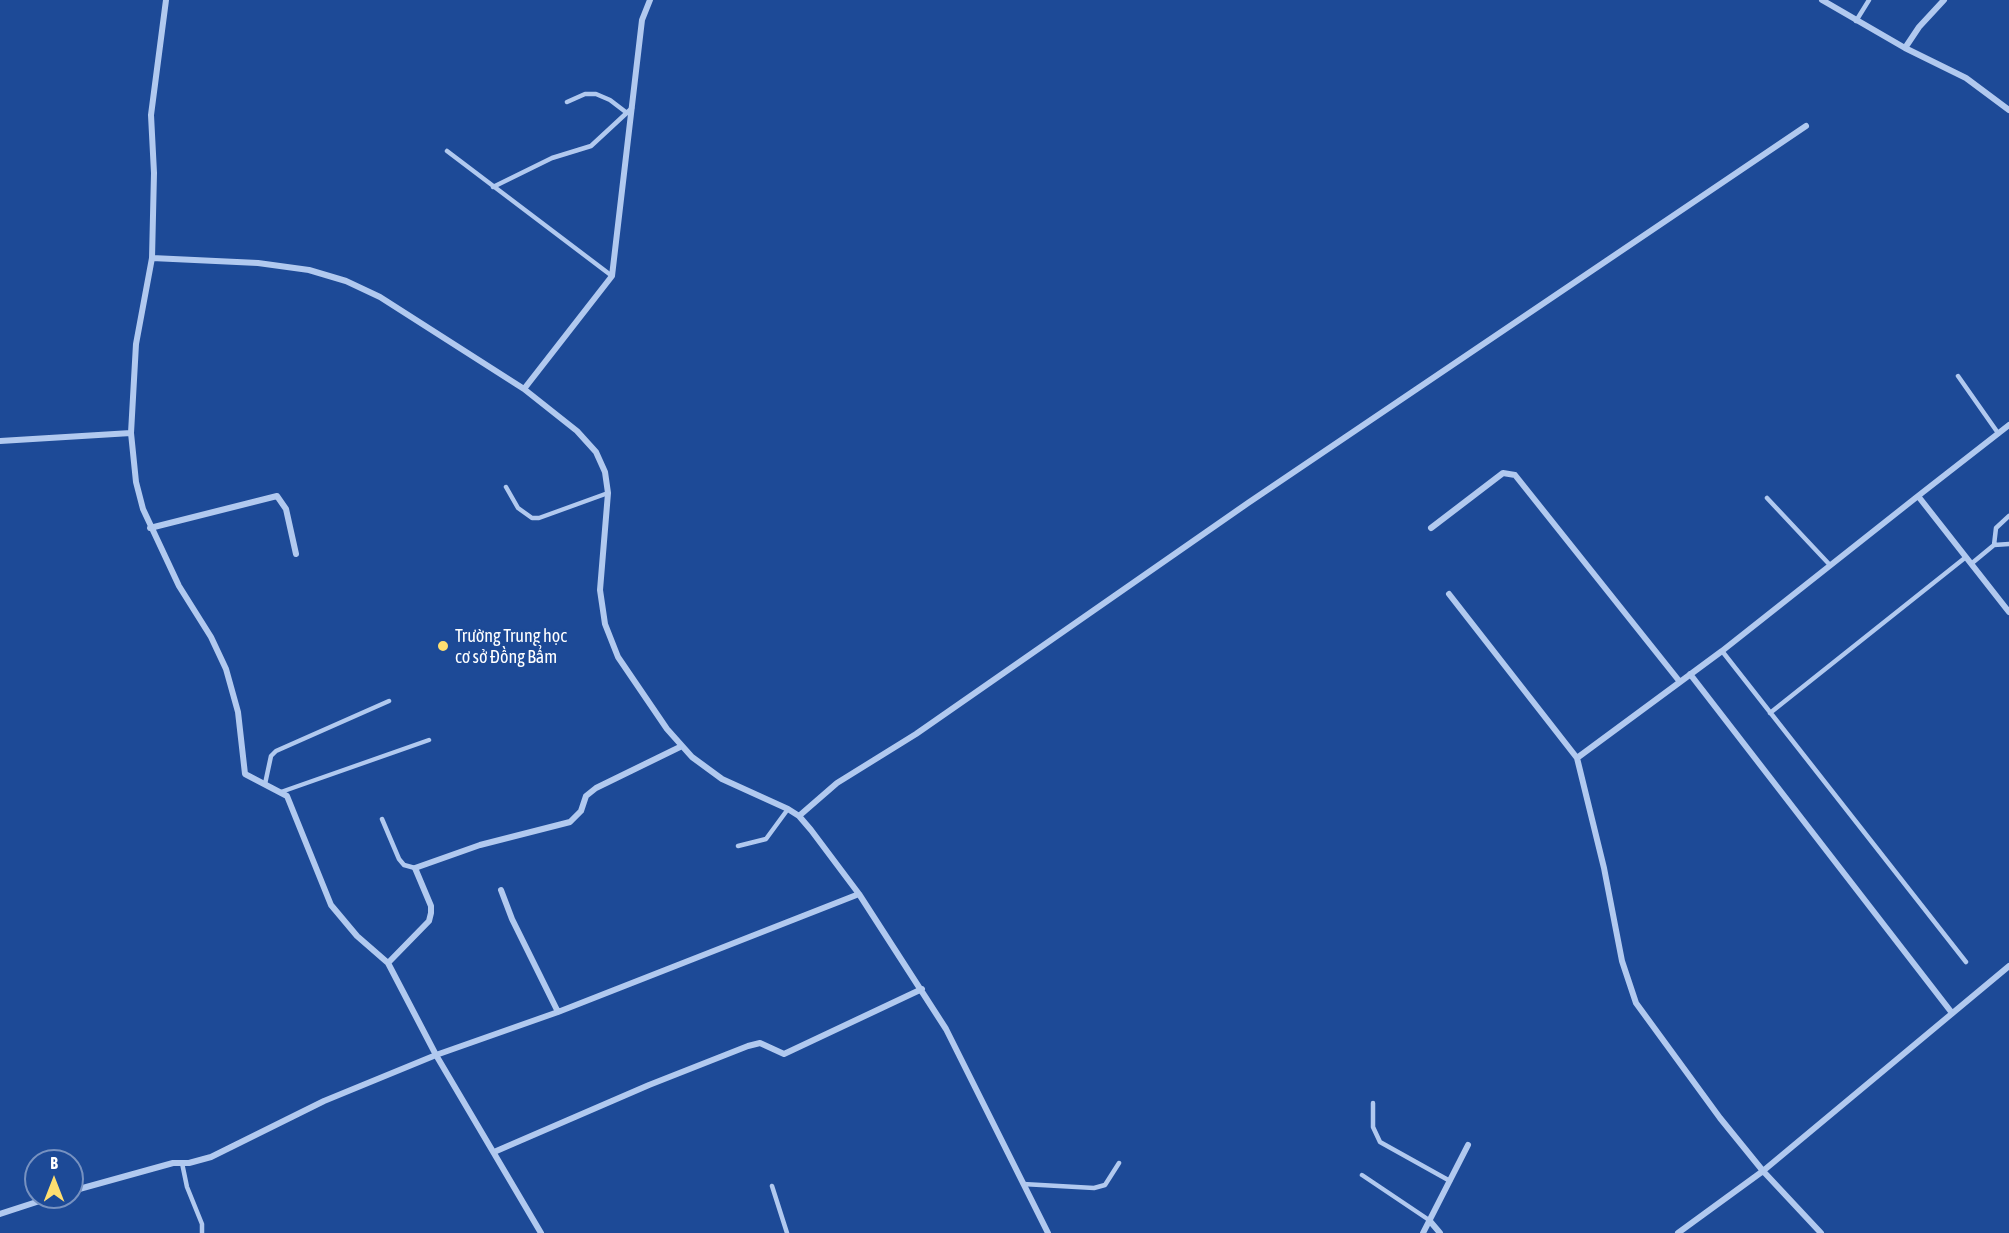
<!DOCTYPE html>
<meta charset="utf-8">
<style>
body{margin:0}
#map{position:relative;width:2009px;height:1233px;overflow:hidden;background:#1d4a97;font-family:"Asap Condensed",sans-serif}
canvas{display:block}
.north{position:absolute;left:24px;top:1149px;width:60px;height:60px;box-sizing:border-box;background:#1d4a97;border:2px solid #7792c1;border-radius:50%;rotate:0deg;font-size:16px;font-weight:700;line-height:24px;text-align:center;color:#fff}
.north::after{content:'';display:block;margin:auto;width:21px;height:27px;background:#ffdf70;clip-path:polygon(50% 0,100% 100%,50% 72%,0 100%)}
</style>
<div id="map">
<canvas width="2009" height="1233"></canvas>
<div class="north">B</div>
</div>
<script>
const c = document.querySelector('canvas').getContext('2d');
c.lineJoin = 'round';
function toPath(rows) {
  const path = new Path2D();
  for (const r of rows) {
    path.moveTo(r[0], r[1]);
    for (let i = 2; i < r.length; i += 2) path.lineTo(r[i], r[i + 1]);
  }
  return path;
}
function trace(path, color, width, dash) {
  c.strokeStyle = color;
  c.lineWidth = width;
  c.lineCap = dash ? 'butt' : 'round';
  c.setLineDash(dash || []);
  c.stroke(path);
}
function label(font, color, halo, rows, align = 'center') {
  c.font = font + ' "Asap Condensed",sans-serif';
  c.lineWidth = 4.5;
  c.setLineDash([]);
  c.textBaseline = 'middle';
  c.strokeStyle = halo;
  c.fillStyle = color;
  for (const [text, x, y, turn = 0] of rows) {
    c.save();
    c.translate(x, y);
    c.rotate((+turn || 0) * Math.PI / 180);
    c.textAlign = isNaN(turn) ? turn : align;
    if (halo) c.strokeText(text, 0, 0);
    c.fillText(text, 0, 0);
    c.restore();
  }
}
trace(toPath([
 [1856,21,1869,0],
 [567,102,585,94,596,94,610,100,627,113],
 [447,151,612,276],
 [493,187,552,158,591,146,632,108],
 [1958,376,1998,433],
 [506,487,518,508,532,518,539,518,608,493],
 [1767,498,1829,564],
 [1994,545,1996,528,2009,516],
 [1971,564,1994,545,2009,544],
 [1722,651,1966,962],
 [1770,713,1966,557],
 [265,784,271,756,276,751,389,701],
 [281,792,429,740],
 [382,819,399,859,404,865,415,868],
 [738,846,766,839,788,809],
 [1373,1103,1373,1127,1380,1142,1450,1181],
 [182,1163,187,1187,202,1224,202,1233],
 [1362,1175,1429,1220],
 [1023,1184,1094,1188,1105,1185,1119,1163],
 [772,1186,787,1233]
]), '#b1c9ef', 4.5);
trace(toPath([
 [166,0,151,115,154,173,152,258,136,344,131,433,136,482,143,509,179,586,211,637,226,669,238,712,245,774,287,796,331,905,357,936,388,963,436,1055,541,1233],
 [1822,0,1905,48,1966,78,2009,110],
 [1905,48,1919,27,1944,0],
 [152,258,258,263,309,270,346,281,380,297,524,389,577,431,596,452,605,472,608,493,600,590,605,624,618,657,667,729,692,757,722,779,788,809,799,816,811,830,859,894,946,1029,1048,1233],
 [524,389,612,276,642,20,650,0],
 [2009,425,1918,496,2009,612],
 [0,441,131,433],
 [150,528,277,496,286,509,296,554],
 [1431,528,1503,473,1515,475,1680,682],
 [1449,594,1577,758,1604,868,1622,961,1636,1003,1720,1118,1763,1171,1821,1233],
 [1690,674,1952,1013],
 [1577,758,1722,651,1918,496],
 [799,816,837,783,916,734,1248,503,1806,126],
 [501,890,512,919,558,1012],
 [388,963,429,921,431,913,431,906,415,868,480,845,570,822,581,811,586,796,596,788,682,746],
 [494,1152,649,1085,748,1046,760,1043,784,1054,922,989],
 [72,1191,173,1163,189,1163,211,1157,324,1101,436,1055,558,1012,859,894],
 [0,1214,52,1197],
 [1429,1220,1440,1233],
 [1423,1233,1468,1145],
 [1678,1233,1763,1171,2009,966]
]), '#b1c9ef', 6);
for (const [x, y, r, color] of [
 [443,646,6,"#ffdf70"]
]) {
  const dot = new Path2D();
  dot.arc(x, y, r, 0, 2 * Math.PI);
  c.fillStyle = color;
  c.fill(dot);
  trace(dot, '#1d4a97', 2);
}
label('18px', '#fff', '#1d4a97', [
 ["Trường Trung học",455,636],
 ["cơ sở Đồng Bẩm",455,657]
], 'left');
</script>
